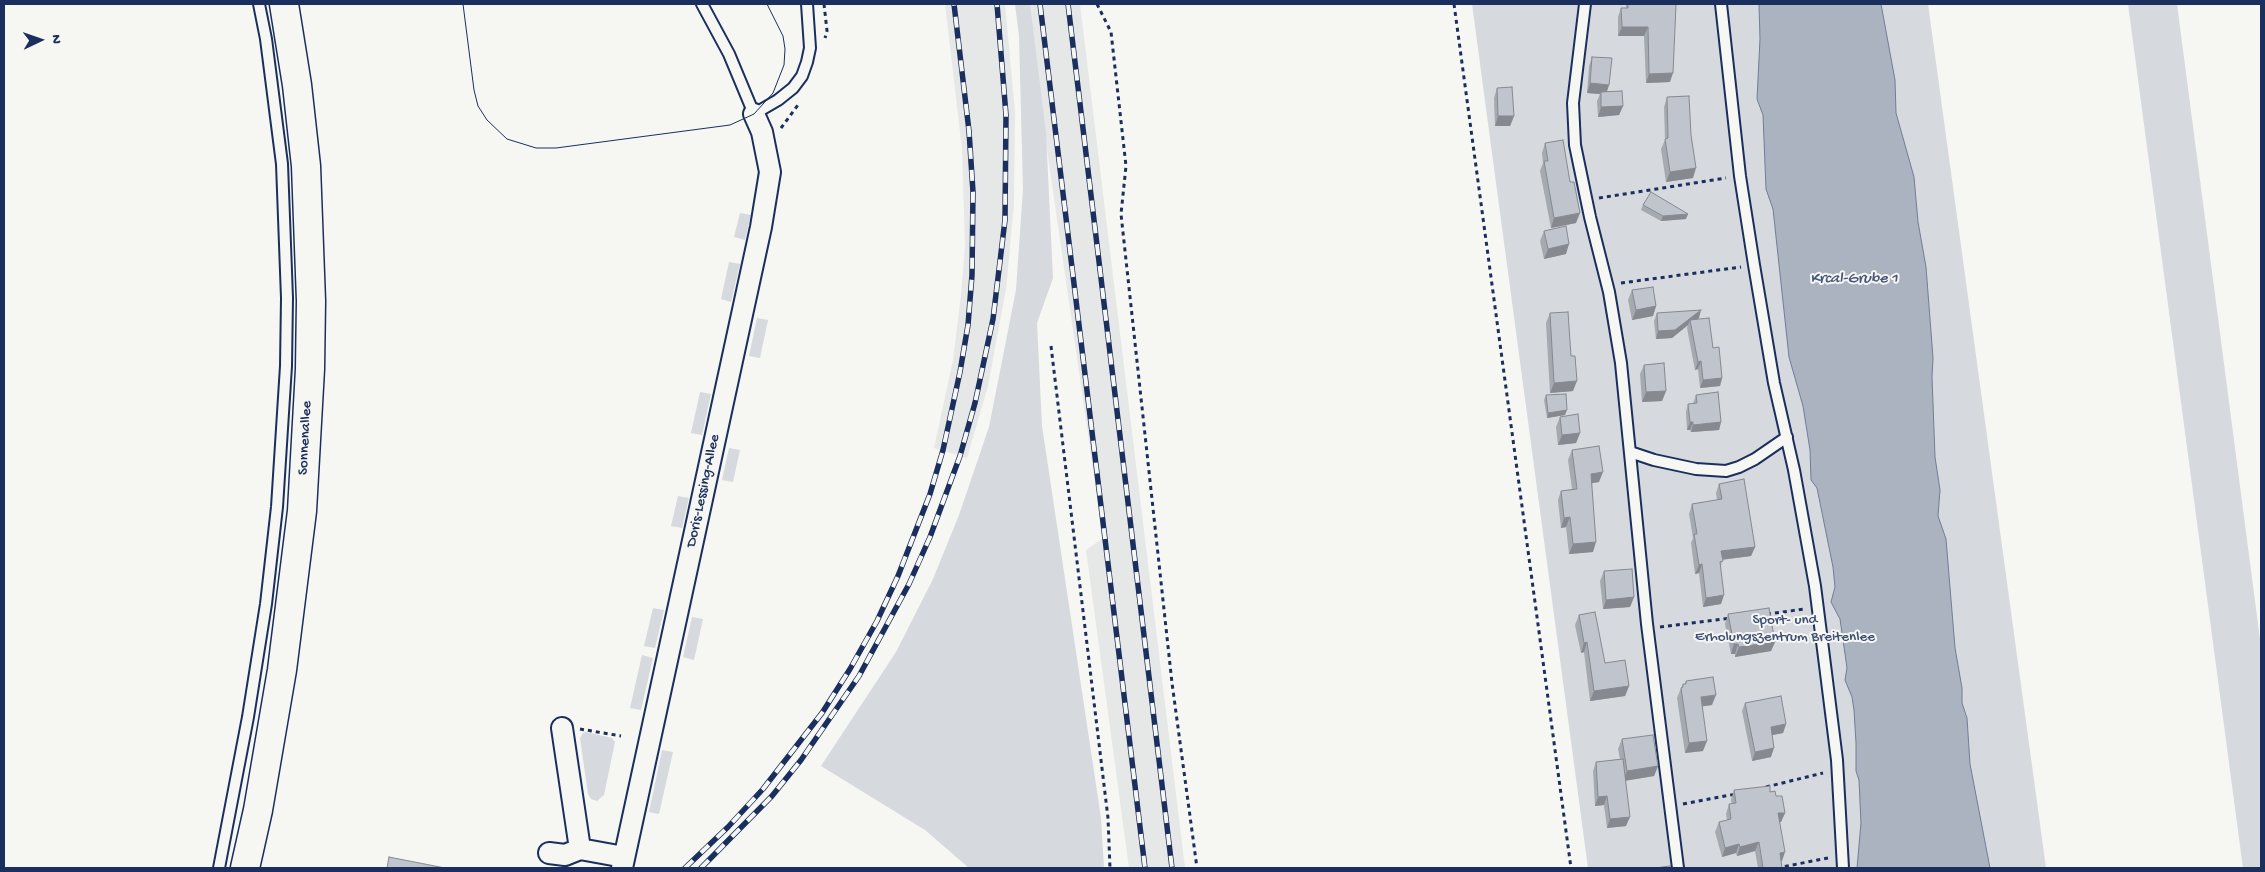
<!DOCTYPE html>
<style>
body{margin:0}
#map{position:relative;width:2265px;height:872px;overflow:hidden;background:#f6f6f2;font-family:"Gochi Hand",sans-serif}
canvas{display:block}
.frame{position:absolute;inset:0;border:5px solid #1b2f5e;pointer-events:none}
.north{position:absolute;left:15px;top:15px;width:50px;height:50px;-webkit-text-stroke:4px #f6f6f2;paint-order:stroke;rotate:87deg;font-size:14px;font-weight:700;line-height:20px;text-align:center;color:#1b2f5e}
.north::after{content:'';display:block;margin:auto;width:18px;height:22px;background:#1b2f5e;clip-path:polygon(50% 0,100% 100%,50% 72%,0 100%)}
</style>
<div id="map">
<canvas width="2265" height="872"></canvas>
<div class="frame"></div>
<div class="north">N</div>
</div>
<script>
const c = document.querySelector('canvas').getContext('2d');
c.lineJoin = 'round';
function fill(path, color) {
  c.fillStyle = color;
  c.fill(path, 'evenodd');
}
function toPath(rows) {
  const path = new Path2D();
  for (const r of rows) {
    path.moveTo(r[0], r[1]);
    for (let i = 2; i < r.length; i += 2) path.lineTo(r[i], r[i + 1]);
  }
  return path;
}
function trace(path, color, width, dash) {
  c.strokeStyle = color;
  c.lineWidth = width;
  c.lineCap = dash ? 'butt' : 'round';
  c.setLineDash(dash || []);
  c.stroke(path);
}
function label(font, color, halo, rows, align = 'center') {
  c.font = font + ' "Gochi Hand",sans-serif';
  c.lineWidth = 4;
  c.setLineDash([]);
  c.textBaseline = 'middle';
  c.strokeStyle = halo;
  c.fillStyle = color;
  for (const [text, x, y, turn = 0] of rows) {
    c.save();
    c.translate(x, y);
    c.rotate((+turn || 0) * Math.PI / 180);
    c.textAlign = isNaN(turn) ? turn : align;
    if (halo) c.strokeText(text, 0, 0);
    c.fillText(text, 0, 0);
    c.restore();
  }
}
fill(toPath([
 [945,4,1005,4,1015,112,1014,204,1006,289,988,386,967,458,934,448,953,360,961,295,965,246,962,149],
 [1026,4,1080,4,1185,868,1129,868,1086,550,1103,538]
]), '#e6e7e7');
fill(toPath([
 [1015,4,1030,4,1046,133,1053,278,1037,323,1042,426,1101,818,1104,868,969,868,925,830,821,766,896,652,933,579,959,515,989,427,1016,290,1023,189,1019,36],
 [1472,4,1928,4,2046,868,1588,868],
 [2128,4,2177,4,2261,647,2261,868,2243,868],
 [740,213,751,215,745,240,734,237],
 [729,262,740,264,731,302,721,299],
 [757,318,768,320,760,358,749,356],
 [700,392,711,394,702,435,691,433],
 [729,448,740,450,733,482,722,480],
 [678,496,689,498,682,528,671,526],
 [653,608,664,610,655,648,644,646],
 [692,617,703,619,694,660,683,657],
 [642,655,653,658,641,710,630,708],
 [586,732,612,738,615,742,604,795,597,801,591,799,588,794,580,738,583,733],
 [662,750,673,752,659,814,649,812]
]), '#d6d9dd');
const water = toPath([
 [1759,4,1881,4,1895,80,1896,113,1914,177,1918,222,1926,267,1933,358,1932,377,1935,457,1940,490,1938,516,1946,539,1955,648,1962,688,1962,703,1967,718,1970,764,1990,868,1857,868,1861,823,1859,780,1856,771,1856,743,1854,710,1852,697,1845,680,1847,668,1840,619,1831,602,1835,587,1833,567,1817,488,1811,480,1810,450,1803,406,1789,357,1773,209,1766,189,1763,115,1757,99,1760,39,1759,4]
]);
fill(water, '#abb2c0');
trace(water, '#717e99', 1);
const lane = toPath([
 [702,4,729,54,754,114,778,100,793,88,802,76,807,62,810,48,807,4],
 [1585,4,1573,103,1575,145,1590,217,1609,292,1621,363,1647,624,1678,868],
 [1721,4,1740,176,1754,265,1774,383,1794,470,1815,586,1837,760,1843,868],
 [1630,452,1654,460,1696,469,1726,471,1739,467,1755,459,1787,437],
 [219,868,248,717,266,604,277,507,286,366,287,298,282,164,266,39,259,4]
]);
const street = toPath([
 [562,728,580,849],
 [549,853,565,855,580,849,624,857],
 [622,868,761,227,770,172,762,132,754,114]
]);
const secondary = toPath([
 [245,868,258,810,282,670,302,511,310,369,311,301,306,166,297,85,284,4]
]);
trace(lane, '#1b2f5e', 14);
trace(street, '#1b2f5e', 24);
trace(secondary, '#1b2f5e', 31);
trace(toPath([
 [824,4,827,31,825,38],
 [1097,4,1111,32,1126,166,1121,214,1172,683,1197,868],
 [1454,4,1571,868],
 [781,128,798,105],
 [1599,198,1726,178],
 [1621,283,1741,267],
 [1051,346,1108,818,1110,868],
 [1767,614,1805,609],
 [1660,627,1731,618],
 [580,729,621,736],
 [1766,787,1823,773],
 [1683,804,1736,794],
 [1777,868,1828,858]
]), '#1b2f5e', 3, [4, 4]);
trace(lane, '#f6f6f2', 10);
trace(street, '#f6f6f2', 20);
trace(secondary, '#f6f6f2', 28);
trace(toPath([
 [463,4,474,90,478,106,487,120,507,139,536,148,556,148,730,125,754,114,773,93,784,65,785,49,783,36,767,4]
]), '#1b2f5e', 1);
const rail = toPath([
 [1040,4,1145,868],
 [1068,4,1172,868],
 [685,868,728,827,763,789,822,713,850,669,877,621,898,576,930,494,943,450,960,372,968,325,972,275,973,192,969,131,954,4],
 [701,868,772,796,801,760,859,676,909,584,930,537,960,456,975,403,993,319,1005,220,1006,115,997,4]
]);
trace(rail, '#1b2f5e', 5.5);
trace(rail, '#f6f6f2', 4, [11]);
fill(toPath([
 [1626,4,1676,4,1670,82,1646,83,1644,36,1618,36,1618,17,1621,8,1626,8],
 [1592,57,1609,85,1607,91,1623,106,1619,115,1598,117,1597,101,1600,94,1587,93,1589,66],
 [1497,88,1514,116,1510,126,1495,126,1494,98],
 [1667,97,1693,178,1666,182,1661,149,1665,140,1664,107],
 [1545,143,1570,182,1576,223,1551,228,1540,171,1543,163,1542,153],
 [1643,205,1686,219,1661,221,1641,210],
 [1544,231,1566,254,1544,259,1540,241],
 [1632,290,1656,306,1653,316,1632,320,1628,300],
 [1550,313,1573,391,1550,393,1546,323],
 [1657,313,1699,318,1696,319,1713,348,1722,378,1720,386,1700,388,1698,369,1695,370,1687,328,1688,325,1672,338,1656,339,1654,321],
 [1644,365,1666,391,1662,401,1642,402,1640,374],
 [1546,395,1565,415,1547,418,1544,400],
 [1696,395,1721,422,1719,430,1691,432,1690,430,1687,430,1686,412,1688,404,1693,404],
 [1560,417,1580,433,1576,443,1558,445,1556,427],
 [1572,450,1599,482,1592,483,1593,552,1569,554,1566,527,1561,528,1558,500,1561,491,1572,489,1568,460],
 [1719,484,1755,547,1751,556,1722,560,1721,566,1721,604,1703,607,1699,573,1695,574,1691,543,1693,538,1689,514,1692,504,1717,500,1716,493],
 [1604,571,1634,597,1630,607,1603,609,1600,581],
 [1728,614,1775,642,1771,651,1735,657,1735,654,1731,654,1725,624],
 [1579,615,1605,663,1629,686,1625,696,1590,701,1584,652,1581,653,1575,625],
 [1686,681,1712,705,1703,706,1703,751,1685,753,1677,698,1681,688,1683,684,1685,684],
 [1745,703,1786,724,1783,733,1772,735,1771,757,1752,761,1742,711],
 [1622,739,1658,766,1654,776,1625,781,1626,826,1607,828,1604,805,1595,806,1593,771,1596,762,1620,759,1618,749],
 [1734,790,1770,792,1776,796,1785,813,1781,822,1780,822,1781,861,1782,868,1758,868,1755,851,1737,856,1736,853,1722,857,1715,832,1719,822,1727,820,1726,814,1729,804,1732,804,1731,800]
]), '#a5a9b0');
fill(toPath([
 [1622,27,1648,27,1644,36,1618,36],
 [1673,73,1670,82,1646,83,1649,74],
 [1590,83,1609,85,1606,94,1601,92,1600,94,1587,93],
 [1623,106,1619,115,1598,117,1601,107],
 [1498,116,1514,116,1510,126,1495,126],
 [1696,168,1693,178,1666,182,1670,172],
 [1580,213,1576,223,1551,228,1554,218],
 [1688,214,1686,219,1661,221,1663,216],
 [1569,244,1566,254,1544,259,1548,249],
 [1656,306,1653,316,1632,320,1636,310],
 [1701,310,1699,318,1691,323,1690,320,1688,325,1672,338,1656,339,1658,331],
 [1701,361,1698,369,1695,370,1698,362],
 [1722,378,1720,386,1700,388,1703,380],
 [1577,381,1573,391,1550,393,1554,383],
 [1666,391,1662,401,1642,402,1646,392],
 [1567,410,1565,415,1547,418,1548,413],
 [1690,422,1693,422,1690,430,1687,430],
 [1721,422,1719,430,1691,432,1693,425],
 [1580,433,1576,443,1558,445,1562,435],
 [1603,472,1599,482,1587,484,1591,474],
 [1570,517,1566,527,1561,528,1564,518],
 [1596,542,1593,552,1569,554,1573,544],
 [1755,547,1751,556,1718,560,1721,551],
 [1702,564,1699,573,1695,574,1699,565],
 [1724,595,1721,604,1703,607,1706,598],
 [1634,597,1630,607,1603,609,1606,600],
 [1587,642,1584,652,1581,653,1584,643],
 [1775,642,1771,651,1735,657,1739,647],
 [1734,644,1738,644,1735,654,1731,654],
 [1629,686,1625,696,1590,701,1594,691],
 [1716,695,1712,705,1698,707,1701,697],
 [1786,724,1783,733,1768,736,1771,727],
 [1707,741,1703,751,1685,753,1689,743],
 [1774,748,1771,757,1752,761,1755,752],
 [1658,766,1654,776,1623,781,1627,771],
 [1607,796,1604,805,1595,806,1598,797],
 [1778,813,1785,813,1781,822,1775,823],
 [1630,817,1626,826,1607,828,1610,819],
 [1759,842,1755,851,1737,856,1740,847],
 [1739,844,1736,853,1722,857,1725,848],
 [1785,852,1782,861,1776,862,1780,853]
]), '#868990');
const building = toPath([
 [1628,4,1676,4,1673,73,1649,74,1648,27,1622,27,1621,8,1628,8,1628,4],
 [1592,57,1612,58,1609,85,1590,83,1592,57],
 [1512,87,1514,116,1498,116,1497,88,1512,87],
 [1622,91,1623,106,1601,107,1601,92,1622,91],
 [1689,96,1691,135,1696,168,1670,172,1665,139,1668,138,1667,97,1689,96],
 [1563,140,1570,182,1574,182,1580,213,1554,218,1544,161,1548,161,1545,143,1563,140],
 [1651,192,1688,214,1663,216,1643,205,1651,192],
 [1566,226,1569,244,1548,249,1544,231,1566,226],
 [1653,287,1656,306,1636,310,1632,290,1653,287],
 [1701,310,1675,330,1658,331,1657,313,1701,310],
 [1568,312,1571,356,1575,356,1577,381,1554,383,1550,313,1568,312],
 [1709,318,1713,348,1719,347,1722,378,1703,380,1701,361,1698,362,1690,320,1709,318],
 [1664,363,1666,391,1646,392,1644,365,1664,363],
 [1718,392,1721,422,1693,425,1693,422,1690,422,1688,404,1697,403,1696,395,1718,392],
 [1566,394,1567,410,1548,413,1546,395,1566,394],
 [1578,414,1580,433,1562,435,1560,417,1578,414],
 [1599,446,1603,472,1591,474,1596,542,1573,544,1570,517,1564,518,1561,491,1577,489,1572,450,1599,446],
 [1744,479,1755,547,1721,551,1723,561,1720,562,1724,595,1706,598,1702,564,1699,565,1694,534,1697,534,1692,504,1722,499,1719,484,1744,479],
 [1632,569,1634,597,1606,600,1604,571,1632,569],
 [1769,608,1775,642,1739,647,1738,644,1734,644,1728,614,1769,608],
 [1595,612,1605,663,1625,660,1629,686,1594,691,1587,642,1584,643,1579,615,1595,612],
 [1713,677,1716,695,1701,697,1707,741,1689,743,1681,688,1683,687,1683,684,1686,684,1686,681,1713,677],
 [1781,696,1786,724,1771,727,1774,748,1755,752,1745,703,1781,696],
 [1653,735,1658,766,1627,771,1622,739,1653,735],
 [1623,759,1630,817,1610,819,1607,796,1598,797,1596,762,1623,759],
 [1770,786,1770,792,1775,791,1776,796,1782,796,1785,813,1778,813,1785,852,1780,853,1782,868,1763,868,1759,842,1740,847,1739,844,1725,848,1719,822,1731,819,1729,804,1736,803,1734,790,1770,786],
 [389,857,445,868,387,868,389,857],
 [1670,866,1671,868,1655,868,1670,866]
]);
fill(building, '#c0c4cd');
trace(building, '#868990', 1);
label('15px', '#1b2f5e', '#f6f6f2', [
 ["Sonnenallee",306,438,-87],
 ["Doris-Lessing-Allee",704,491,-78]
]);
label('15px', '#405177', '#f6f6f2', [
 ["Sport- und",1785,621],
 ["Erholungszentrum Breitenlee",1785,638]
]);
label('italic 16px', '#46567b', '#f6f6f2', [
 ["Krcal-Grube 1",1854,280]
]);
</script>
